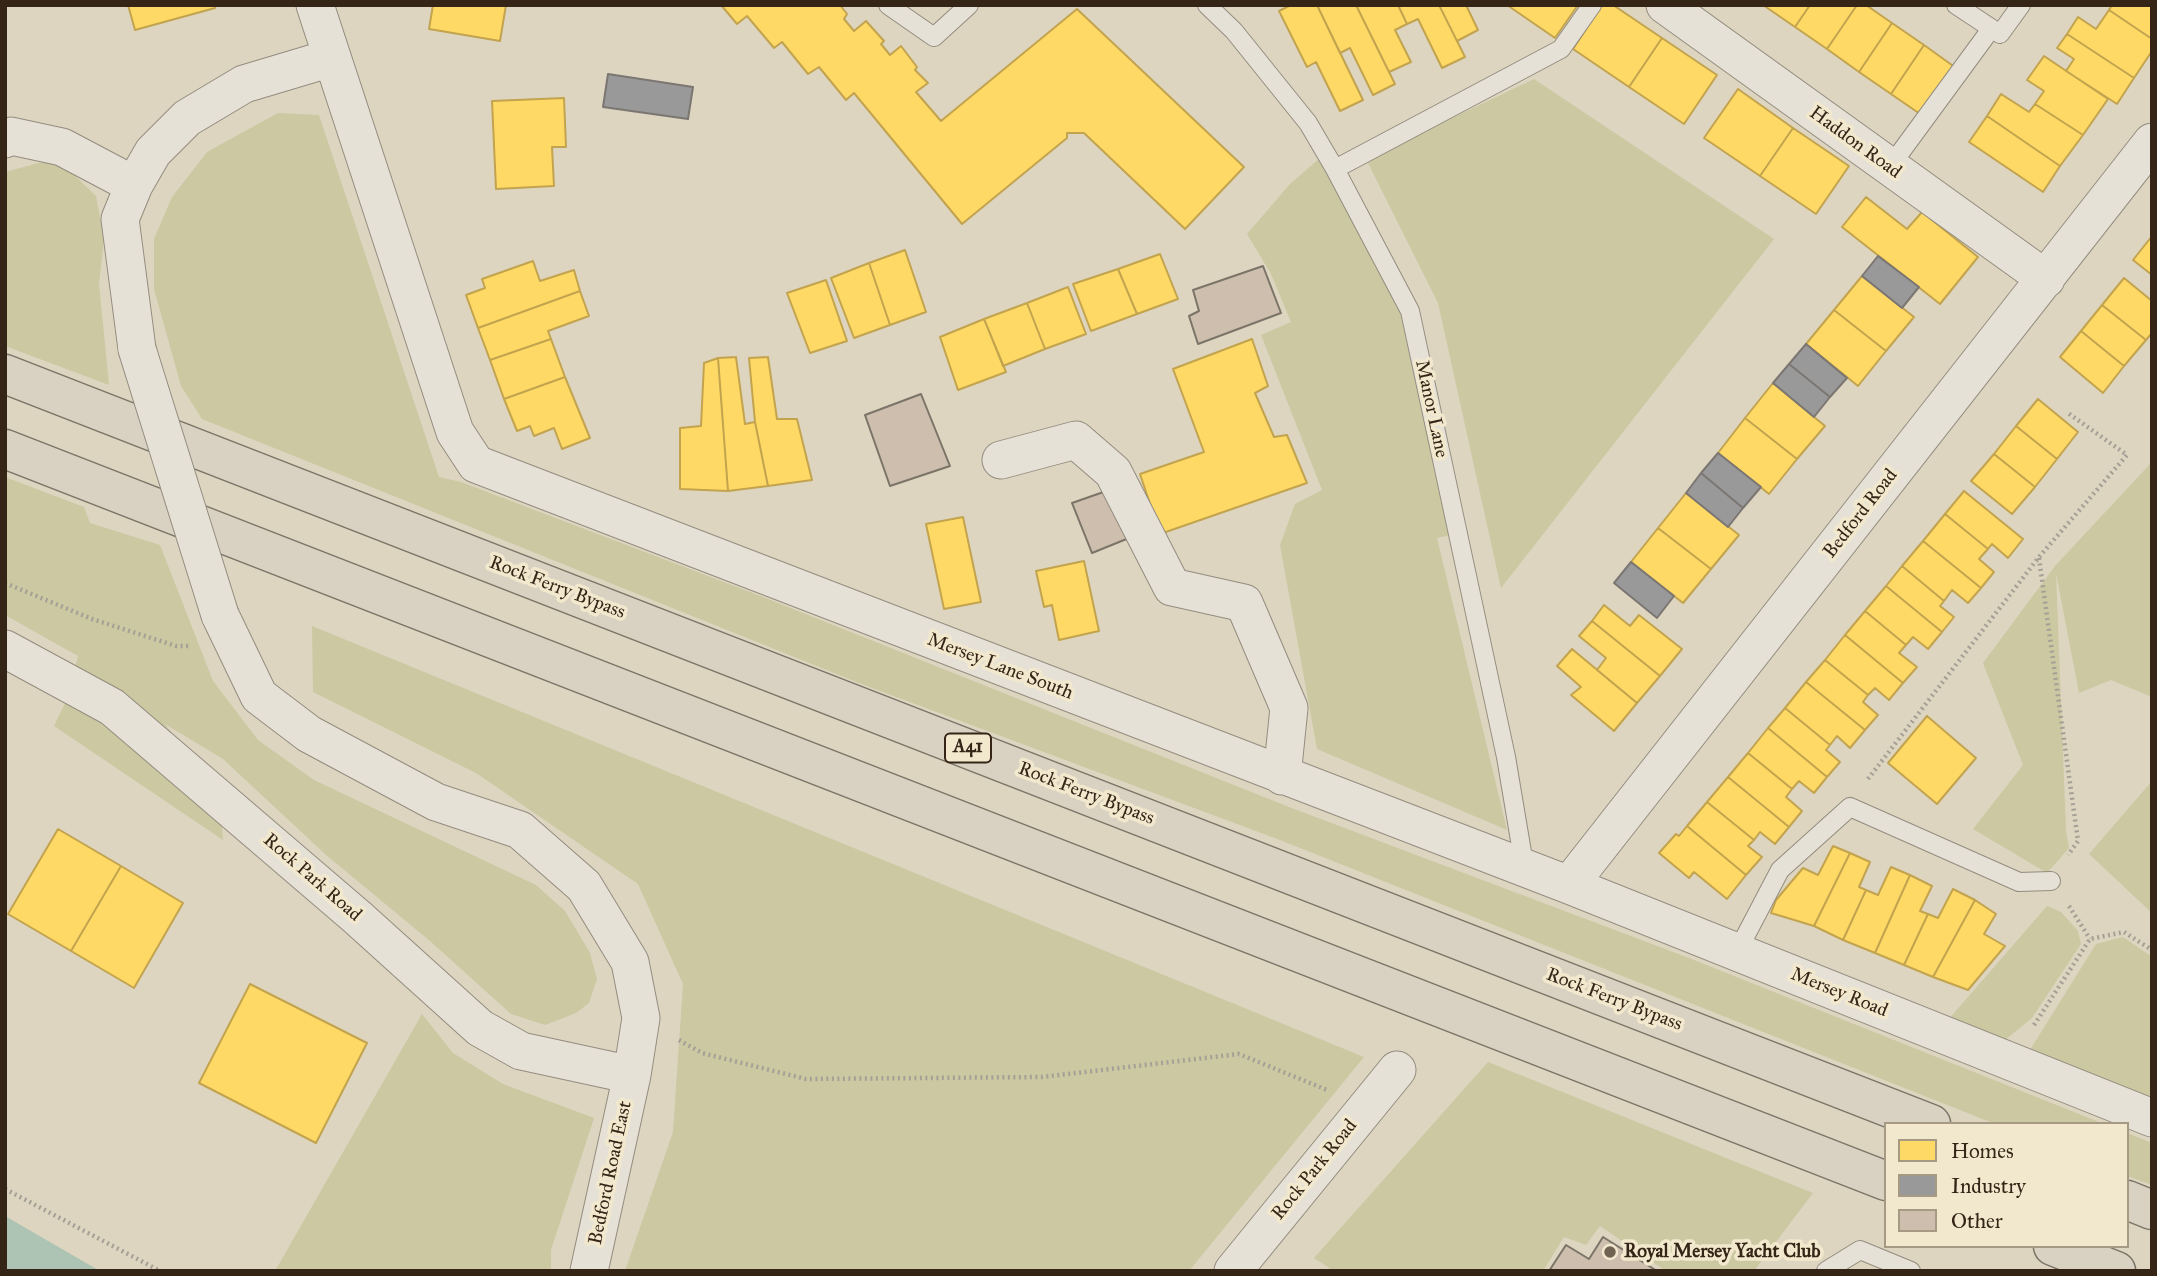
<!DOCTYPE html>
<style>
body{margin:0}
#map{position:relative;width:2157px;height:1276px;overflow:hidden;background:#ded5c0;font-family:"IM FELL Great Primer",serif}
canvas{display:block}
.frame{position:absolute;inset:0;border:7px solid #342516;pointer-events:none}
.legend{position:absolute;left:1884px;top:1122px;width:245px;height:126px;box-sizing:border-box;background:#f2e8ce;border:2px solid #a69a84;margin:0;padding:9px 12px;list-style:none;font-size:21px;color:#342516}
.legend li{display:flex;align-items:center;gap:14px;height:35px}
.legend b{width:35px;border:2px solid #a69a84}
</style>
<div id="map">
<canvas width="2157" height="1276"></canvas>
<div class="frame"></div>
<ul class="legend">
<li><b style="height:19px;background:#ffd966"></b>Homes</li>
<li><b style="height:19px;background:#999"></b>Industry</li>
<li><b style="height:19px;background:#cdbead"></b>Other</li>
</ul>
</div>
<script>
const c = document.querySelector('canvas').getContext('2d');
c.lineJoin = 'round';
function fill(path, color) {
  c.fillStyle = color;
  c.fill(path, 'evenodd');
}
function toPath(rows) {
  const path = new Path2D();
  for (const r of rows) {
    path.moveTo(r[0], r[1]);
    for (let i = 2; i < r.length; i += 2) path.lineTo(r[i], r[i + 1]);
  }
  return path;
}
function trace(path, color, width, dash) {
  c.strokeStyle = color;
  c.lineWidth = width;
  c.lineCap = dash ? 'butt' : 'round';
  c.setLineDash(dash || []);
  c.stroke(path);
}
function label(font, color, halo, rows, align = 'center') {
  c.font = font + ' "IM FELL Great Primer",serif';
  c.lineWidth = 7;
  c.setLineDash([]);
  c.textBaseline = 'middle';
  c.strokeStyle = halo;
  c.fillStyle = color;
  for (const [text, x, y, turn = 0] of rows) {
    c.save();
    c.translate(x, y);
    c.rotate((+turn || 0) * Math.PI / 180);
    c.textAlign = isNaN(turn) ? turn : align;
    if (halo) c.strokeText(text, 0, 0);
    c.fillText(text, 0, 0);
    c.restore();
  }
}
fill(toPath([
 [1534,79,1774,239,1501,588,1438,303,1366,159],
 [278,113,319,115,439,477,461,482,758,595,1289,807,1689,958,2104,1124,1995,1124,1280,840,864,685,202,419,181,386,154,289,154,239,172,197,207,152],
 [1320,158,1403,316,1451,535,1437,538,1507,830,1317,749,1280,545,1295,504,1322,490,1261,335,1291,322,1271,274,1247,234,1290,184],
 [46,161,70,171,96,196,104,239,99,284,109,385,5,346,5,172],
 [2152,462,2152,697,2111,680,2079,693,2056,573,2066,831,2069,848,2047,873,1973,829,2023,765,1983,663,2055,566],
 [5,477,84,507,90,523,160,545,213,681,258,740,314,780,536,885,565,911,590,953,597,979,589,1003,576,1013,545,1025,511,1014,430,941,325,854,223,759,165,724,220,797,223,840,54,726,67,699,78,656,5,615],
 [312,626,1364,1057,1189,1271,625,1271,673,1132,683,984,638,884,476,773,313,692],
 [2152,781,2152,913,2089,854],
 [2047,906,2061,912,2078,931,2081,944,2032,1018,2005,1040,1948,1020],
 [2123,937,2152,957,2152,1098,2030,1050,2096,944],
 [422,1014,453,1053,503,1084,594,1118,551,1250,551,1271,275,1271],
 [1488,1062,1565,1093,1813,1193,1754,1271,1666,1271,1600,1226,1586,1245,1564,1237,1543,1271,1334,1271,1314,1258],
 [2127,1133,2152,1143,2152,1185,2127,1176]
]), '#cbc8a2');
fill(toPath([
 [5,1216,100,1271,5,1271]
]), '#adc3b4');
const homes = toPath([
 [128,5,214,5,215,8,135,30,128,5],
 [433,5,506,5,500,41,429,29,433,5],
 [721,5,840,5,847,14,844,19,854,31,866,21,884,41,881,44,890,55,901,46,917,67,915,70,928,83,916,92,941,121,1077,9,1244,167,1185,229,1084,133,1067,133,1067,138,962,224,854,93,846,100,819,67,808,74,782,42,774,48,747,16,737,24,721,5],
 [1291,5,1317,5,1363,100,1340,111,1316,62,1307,67,1279,11,1291,5],
 [1317,5,1356,5,1395,84,1373,95,1350,48,1340,53,1317,5],
 [1356,5,1398,5,1407,24,1395,30,1411,62,1389,72,1356,5],
 [1398,5,1439,5,1465,57,1442,68,1418,19,1407,24,1398,5],
 [1439,5,1466,5,1478,30,1457,41,1439,5],
 [1507,5,1578,5,1555,38,1507,5],
 [1602,5,1613,5,1662,38,1629,87,1573,49,1602,5],
 [1763,5,1810,5,1795,27,1763,5],
 [1810,5,1857,5,1827,49,1795,27,1810,5],
 [1857,5,1866,5,1892,23,1859,72,1827,49,1857,5],
 [2112,5,2152,5,2152,39,2109,10,2112,5],
 [2109,10,2152,39,2152,51,2134,78,2067,34,2078,17,2096,29,2109,10],
 [1892,23,1924,45,1891,94,1859,72,1892,23],
 [2067,34,2134,78,2117,104,2066,71,2074,59,2057,48,2067,34],
 [1662,38,1717,75,1684,124,1629,87,1662,38],
 [1924,45,1956,68,1923,116,1891,94,1924,45],
 [2044,56,2108,99,2083,135,2035,104,2044,91,2027,80,2044,56],
 [1738,89,1793,128,1760,176,1704,138,1738,89],
 [2001,94,2029,112,2035,104,2083,135,2060,166,1987,116,2001,94],
 [564,98,566,147,552,147,554,186,496,189,492,101,564,98],
 [1987,116,2060,166,2043,192,1969,142,1987,116],
 [1793,128,1849,166,1816,214,1760,176,1793,128],
 [1866,197,1907,229,1922,212,1978,257,1940,304,1842,227,1866,197],
 [2152,236,2152,275,2133,260,2152,236],
 [905,250,926,312,890,325,869,263,905,250],
 [1160,254,1178,299,1137,314,1118,269,1160,254],
 [533,261,540,281,574,270,580,291,478,328,466,295,485,288,482,279,533,261],
 [869,263,890,325,854,338,831,278,869,263],
 [1118,269,1137,314,1091,331,1073,284,1118,269],
 [1862,276,1914,317,1886,351,1834,310,1862,276],
 [2124,278,2152,301,2152,333,2146,340,2102,305,2124,278],
 [826,280,847,341,810,353,787,293,826,280],
 [1068,287,1086,334,1045,349,1027,303,1068,287],
 [580,291,589,316,548,331,551,339,490,360,478,328,580,291],
 [1027,303,1045,349,1003,366,984,319,1027,303],
 [2102,305,2146,340,2124,366,2081,331,2102,305],
 [1834,310,1886,351,1858,386,1806,344,1834,310],
 [984,319,1006,372,958,390,940,337,984,319],
 [2081,331,2124,366,2103,393,2060,357,2081,331],
 [551,339,565,377,504,399,490,360,551,339],
 [1252,339,1268,386,1255,393,1274,437,1287,435,1307,483,1160,534,1140,474,1204,452,1173,369,1252,339],
 [736,357,745,424,755,422,768,486,728,491,718,358,736,357],
 [768,357,777,419,797,419,812,480,768,486,755,422,749,358,768,357],
 [718,358,728,491,680,489,680,428,701,426,704,363,718,358],
 [565,377,590,438,562,449,554,428,534,436,530,426,517,431,504,399,565,377],
 [1773,383,1825,426,1797,459,1745,418,1773,383],
 [2038,399,2078,432,2057,459,2016,426,2038,399],
 [1745,418,1797,459,1769,494,1718,453,1745,418],
 [2016,426,2057,459,2035,487,1994,454,2016,426],
 [1994,454,2035,487,2012,514,1971,481,1994,454],
 [1964,491,2023,539,2008,558,1992,544,1988,549,1945,514,1964,491],
 [1686,493,1739,535,1711,569,1658,528,1686,493],
 [1945,514,1988,549,1979,559,1994,572,1981,588,1923,541,1945,514],
 [963,517,981,602,944,609,926,524,963,517],
 [1658,528,1711,569,1683,603,1631,562,1658,528],
 [1923,541,1981,588,1968,603,1952,590,1944,601,1902,566,1923,541],
 [1084,561,1099,631,1059,640,1052,605,1044,607,1036,571,1084,561],
 [1902,566,1944,601,1940,606,1954,617,1942,632,1886,586,1902,566],
 [1886,586,1942,632,1928,649,1913,637,1906,645,1865,611,1886,586],
 [1604,605,1630,626,1639,615,1682,649,1660,676,1592,621,1604,605],
 [1865,611,1906,645,1899,653,1917,667,1903,683,1845,635,1865,611],
 [1592,621,1660,676,1637,703,1597,670,1606,658,1579,636,1592,621],
 [1845,635,1903,683,1889,700,1875,688,1868,695,1825,660,1845,635],
 [1572,649,1637,703,1614,731,1571,695,1581,687,1557,666,1572,649],
 [1825,660,1868,695,1863,702,1878,715,1865,730,1806,682,1825,660],
 [1806,682,1865,730,1850,748,1837,736,1830,745,1785,708,1806,682],
 [1785,708,1830,745,1826,750,1840,762,1827,777,1768,728,1785,708],
 [1927,716,1976,758,1937,804,1888,763,1927,716],
 [1768,728,1827,777,1814,793,1799,781,1792,789,1748,753,1768,728],
 [1748,753,1792,789,1786,797,1802,811,1789,827,1728,777,1748,753],
 [1728,777,1789,827,1775,844,1760,832,1754,840,1707,802,1728,777],
 [1707,802,1754,840,1748,846,1762,857,1746,875,1687,826,1707,802],
 [1687,826,1746,875,1727,899,1694,872,1689,878,1659,853,1676,834,1679,836,1687,826],
 [58,829,121,866,71,951,8,914,58,829],
 [1833,846,1850,853,1814,926,1771,913,1776,900,1803,868,1818,875,1833,846],
 [1850,853,1870,862,1859,887,1866,890,1843,940,1814,926,1850,853],
 [121,866,183,903,134,988,71,951,121,866],
 [1891,867,1910,875,1875,953,1843,940,1866,890,1878,895,1891,867],
 [1910,875,1932,886,1920,911,1928,914,1904,965,1875,953,1910,875],
 [1953,889,1975,900,1933,977,1904,965,1928,914,1938,918,1953,889],
 [1975,900,1996,914,1984,934,2005,946,1968,990,1933,977,1975,900],
 [250,984,367,1043,316,1143,199,1083,250,984]
]);
fill(homes, '#ffd966');
trace(homes, '#c2a34e', 2);
const industry = toPath([
 [608,74,693,87,688,119,603,107,608,74],
 [1878,256,1919,287,1902,308,1862,276,1878,256],
 [1806,344,1847,378,1830,397,1789,364,1806,344],
 [1789,364,1830,397,1814,417,1773,383,1789,364],
 [1718,453,1761,487,1743,508,1701,473,1718,453],
 [1701,473,1743,508,1728,527,1686,493,1701,473],
 [1631,562,1674,596,1657,618,1614,583,1631,562]
]);
fill(industry, '#999');
trace(industry, '#7b7672', 2);
const building = toPath([
 [1263,266,1281,313,1198,344,1189,316,1199,311,1193,290,1263,266],
 [921,394,950,466,890,486,865,415,921,394],
 [1112,489,1129,538,1092,553,1072,503,1112,489],
 [1603,1237,1657,1271,1549,1271,1566,1245,1589,1259,1603,1237]
]);
fill(building, '#cdbead');
trace(building, '#7b7468', 2);
const lane = toPath([
 [888,5,934,37,969,5],
 [1207,5,1234,31,1308,123,1335,169,1410,311,1506,757,1525,870],
 [1956,5,2000,34,2021,5],
 [1889,168,1991,29],
 [1335,169,1561,49,1592,5],
 [1737,952,1780,870,1850,807,2019,882,2051,881],
 [1826,1271,1860,1250,1911,1271]
]);
const street = toPath([
 [315,5,455,432,476,464,1569,885,2152,1118],
 [1665,5,2046,279],
 [5,139,11,136,62,147,134,185],
 [137,349,120,219,134,185,153,152,187,118,244,84,331,58],
 [1001,460,1076,440,1113,472,1172,587,1244,603,1289,708,1282,776],
 [220,615,259,696,309,734,436,802,520,830,584,886,630,962,641,1018,632,1075,589,1271],
 [5,649,112,707,357,917,480,1028,521,1051,632,1075],
 [1569,885,2152,142],
 [1233,1271,1397,1070]
]);
const highway = toPath([
 [5,374,1931,1124],
 [5,449,1886,1181],
 [2127,1200,2152,1210],
 [2053,1246,2116,1271]
]);
trace(lane, '#938c7f', 20);
trace(street, '#938c7f', 39);
trace(highway, '#7b7468', 41);
trace(toPath([
 [2039,558,2078,841,2068,855],
 [5,583,92,619,176,646,189,646],
 [1868,779,2039,557,2127,455,2068,413],
 [2069,906,2090,939],
 [2034,1025,2090,939,2124,932,2152,950],
 [679,1040,702,1053,806,1079,1042,1077,1239,1054,1327,1090],
 [5,1189,160,1271]
]), '#a5a096', 4.5, [2, 3.5]);
trace(lane, '#e5e1d6', 18);
trace(street, '#e5e1d6', 37);
trace(highway, '#d9d1c1', 38);
const streetBridge = toPath([
 [137,349,220,615]
]);
trace(streetBridge, '#938c7f', 39, []);
trace(streetBridge, '#e5e1d6', 37);
for (const [x, y, r, color] of [
 [1610,1252,7,"#706352"]
]) {
  const dot = new Path2D();
  dot.arc(x, y, r, 0, 2 * Math.PI);
  c.fillStyle = color;
  c.fill(dot);
  trace(dot, '#f2e8ce', 2.5);
}
for (const [x, y, w] of [
 [968,748,46]
]) {
  const box = new Path2D();
  box.roundRect(x - w / 2, y - 14.5, w, 29, 5);
  c.fillStyle = '#f2e8ce';
  c.fill(box);
  trace(box, '#342516', 2);
}
label('bold 18px', '#342516', null, [
 ["A41",968,748]
]);
label('19px', '#342516', '#f2e8ce', [
 ["Haddon Road",1855,143,36],
 ["Manor Lane",1431,409,78],
 ["Bedford Road",1861,514,-52],
 ["Rock Ferry Bypass",557,588,21],
 ["Mersey Lane South",1000,667,21],
 ["Rock Ferry Bypass",1086,794,21],
 ["Rock Park Road",312,878,41],
 ["Mersey Road",1839,993,22],
 ["Rock Ferry Bypass",1614,1000,21],
 ["Rock Park Road",1315,1170,-51],
 ["Bedford Road East",611,1173,-78]
]);
label('bold 19px', '#342516', '#f2e8ce', [
 ["Royal Mersey Yacht Club",1624,1252]
], 'left');
</script>
